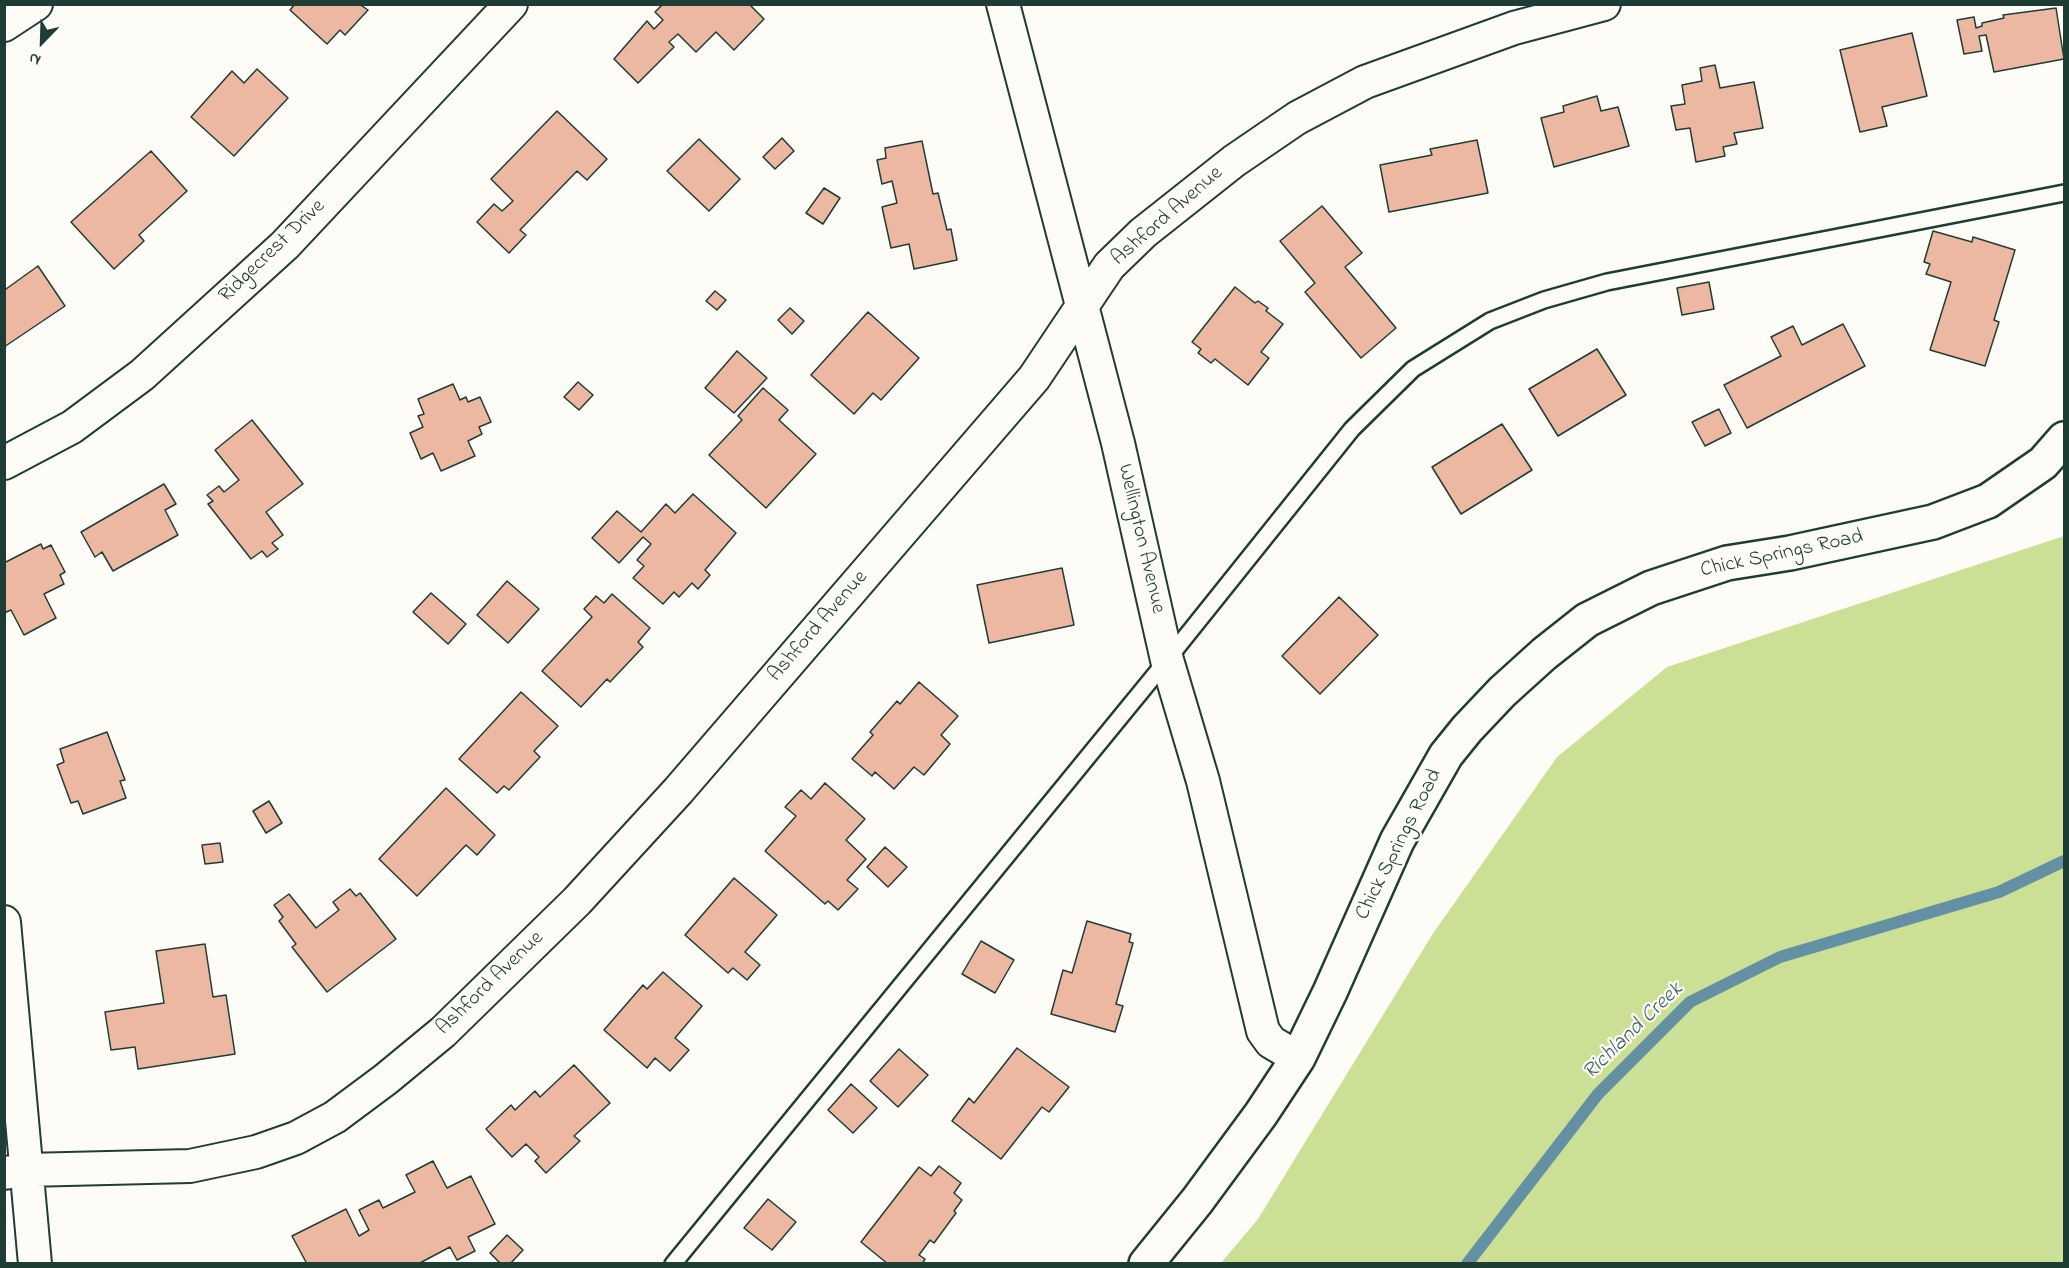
<!DOCTYPE html>
<style>
body{margin:0}
#map{position:relative;width:2069px;height:1268px;overflow:hidden;background:#fdfcf7;font-family:"Indie Flower",sans-serif}
canvas{display:block}
.frame{position:absolute;inset:0;border:6px solid #1f3d34;pointer-events:none}
.north{position:absolute;left:12px;top:12px;width:60px;height:60px;-webkit-text-stroke:4px #fdfcf7;paint-order:stroke;rotate:203deg;font-size:16px;font-weight:700;line-height:24px;text-align:center;color:#1f3d34}
.north::after{content:'';display:block;margin:auto;width:21px;height:27px;background:#1f3d34;clip-path:polygon(50% 0,100% 100%,50% 72%,0 100%)}
</style>
<div id="map">
<canvas width="2069" height="1268"></canvas>
<div class="frame"></div>
<div class="north">N</div>
</div>
<script>
const c = document.querySelector('canvas').getContext('2d');
c.lineJoin = 'round';
function fill(path, color) {
  c.fillStyle = color;
  c.fill(path, 'evenodd');
}
function toPath(rows) {
  const path = new Path2D();
  for (const r of rows) {
    path.moveTo(r[0], r[1]);
    for (let i = 2; i < r.length; i += 2) path.lineTo(r[i], r[i + 1]);
  }
  return path;
}
function trace(path, color, width, dash) {
  c.strokeStyle = color;
  c.lineWidth = width;
  c.lineCap = dash ? 'butt' : 'round';
  c.setLineDash(dash || []);
  c.stroke(path);
}
function label(font, color, halo, rows, align = 'center') {
  c.font = font + ' "Indie Flower",sans-serif';
  c.lineWidth = 4.5;
  c.setLineDash([]);
  c.textBaseline = 'middle';
  c.strokeStyle = halo;
  c.fillStyle = color;
  for (const [text, x, y, turn = 0] of rows) {
    c.save();
    c.translate(x, y);
    c.rotate((+turn || 0) * Math.PI / 180);
    c.textAlign = isNaN(turn) ? turn : align;
    if (halo) c.strokeText(text, 0, 0);
    c.fillText(text, 0, 0);
    c.restore();
  }
}
fill(toPath([
 [2064,536,2064,1263,1221,1263,1258,1219,1432,935,1557,757,1667,667]
]), '#cbe095');
trace(toPath([
 [1467,1264,1598,1094,1690,1002,1780,957,1999,892,2064,861]
]), '#6490a4', 12);
const building = toPath([
 [295,4,364,4,362,6,368,10,345,35,340,30,327,44,290,10,295,4],
 [663,4,749,4,764,19,734,50,716,32,696,52,678,34,669,42,674,47,638,83,614,59,647,21,654,29,663,20,655,12,663,4],
 [2056,8,2064,59,1994,72,1986,35,1979,36,1982,51,1964,54,1957,20,1974,17,1976,28,1982,26,1982,23,2004,18,2003,15,2056,8],
 [1912,33,1927,96,1882,107,1887,126,1860,132,1840,50,1912,33],
 [1715,65,1720,88,1754,82,1763,128,1734,133,1737,144,1723,147,1725,156,1696,162,1690,128,1676,130,1671,106,1685,104,1682,85,1702,81,1700,68,1715,65],
 [257,69,288,98,234,156,191,117,232,71,244,83,257,69],
 [1597,96,1601,111,1618,107,1629,146,1554,167,1541,118,1564,112,1563,106,1597,96],
 [557,111,607,159,587,180,577,171,520,230,526,235,509,253,477,222,494,204,502,211,513,201,491,179,557,111],
 [782,138,794,151,775,169,763,157,782,138],
 [699,139,740,179,709,211,667,171,699,139],
 [1477,140,1488,193,1389,212,1380,165,1432,155,1430,149,1477,140],
 [922,141,933,194,938,193,947,230,951,229,957,260,914,269,909,244,891,248,882,207,897,203,892,181,882,184,877,160,886,158,885,148,922,141],
 [151,151,187,191,139,235,144,241,114,269,71,222,151,151],
 [824,188,840,198,823,224,806,213,824,188],
 [1322,206,1362,253,1345,267,1396,328,1361,358,1305,292,1315,283,1280,241,1322,206],
 [1933,231,1972,242,1973,237,2015,250,1994,320,1999,322,1985,366,1930,350,1951,282,1926,274,1930,264,1924,262,1933,231],
 [38,266,65,306,4,347,4,287,6,289,38,266],
 [1709,282,1714,309,1682,315,1677,288,1709,282],
 [1235,287,1255,303,1258,301,1268,308,1266,311,1283,324,1261,352,1269,358,1248,385,1215,359,1211,363,1198,353,1201,349,1192,342,1235,287],
 [715,291,726,300,717,310,706,301,715,291],
 [790,308,804,321,792,334,778,320,790,308],
 [868,312,919,358,881,400,873,393,854,414,811,375,868,312],
 [1843,324,1865,366,1747,428,1724,385,1781,356,1771,337,1793,326,1802,345,1843,324],
 [1597,349,1626,395,1558,436,1529,389,1597,349],
 [737,351,767,378,734,413,705,388,737,351],
 [578,382,593,395,579,410,564,397,578,382],
 [453,384,460,400,466,397,468,402,480,397,491,422,479,427,482,434,468,441,475,456,441,471,433,453,421,459,410,433,423,427,418,416,424,414,418,399,453,384],
 [763,388,788,410,779,420,816,454,766,508,709,455,742,420,738,416,763,388],
 [1719,409,1731,433,1705,446,1692,422,1719,409],
 [252,420,303,484,266,512,283,535,272,543,278,549,267,557,262,551,251,559,208,504,213,501,207,495,219,486,224,492,239,480,215,450,252,420],
 [1502,424,1532,470,1461,514,1432,467,1502,424],
 [164,484,176,504,165,510,178,535,113,571,102,552,95,557,81,532,164,484],
 [693,494,736,533,705,570,710,575,698,589,692,583,679,597,674,592,663,604,633,578,644,566,637,560,651,544,643,537,619,563,592,538,617,511,641,532,666,504,675,513,693,494],
 [41,544,43,549,51,545,65,572,60,575,64,584,44,594,56,618,24,635,11,610,4,613,4,563,41,544],
 [1062,568,1074,625,989,643,977,585,1062,568],
 [507,581,539,609,508,643,477,615,507,581],
 [431,593,466,624,448,644,413,612,431,593],
 [612,594,650,628,638,642,643,647,610,682,607,679,581,707,542,671,592,617,584,609,596,596,604,603,612,594],
 [1339,597,1378,635,1320,694,1282,656,1339,597],
 [919,682,958,716,941,735,950,744,924,775,914,767,894,789,875,772,872,776,852,759,873,735,870,732,897,701,900,704,919,682],
 [521,692,558,726,534,751,540,757,509,790,504,786,497,793,459,759,521,692],
 [107,732,125,780,120,781,126,798,83,814,78,801,71,803,57,765,64,762,60,749,107,732],
 [825,783,865,819,846,840,866,859,847,880,858,889,838,910,828,901,825,904,765,851,796,816,785,807,801,790,811,799,825,783],
 [446,788,495,835,477,855,466,845,417,896,379,859,446,788],
 [269,801,282,823,266,833,253,811,269,801],
 [220,843,223,862,205,864,202,845,220,843],
 [885,847,907,867,888,887,867,867,885,847],
 [734,878,777,915,745,952,760,965,747,980,733,968,728,973,685,935,734,878],
 [350,889,356,896,360,893,396,939,327,992,292,947,296,944,279,921,283,917,274,905,289,894,316,928,339,910,333,902,350,889],
 [1087,921,1131,934,1129,942,1133,943,1116,1004,1123,1006,1115,1032,1051,1014,1063,970,1072,973,1087,921],
 [981,941,1014,960,995,993,962,974,981,941],
 [205,944,213,997,226,995,235,1054,138,1069,135,1047,111,1050,105,1012,164,1003,156,951,205,944],
 [663,972,702,1006,675,1038,689,1050,670,1071,655,1058,647,1068,604,1030,643,985,647,989,663,972],
 [1017,1048,1069,1087,1049,1112,1042,1107,1001,1159,952,1121,969,1098,974,1103,1017,1048],
 [899,1049,928,1075,898,1107,870,1081,899,1049],
 [574,1065,610,1103,574,1136,580,1141,546,1173,535,1161,539,1157,526,1144,512,1157,486,1129,511,1105,515,1110,535,1091,540,1097,574,1065],
 [851,1084,877,1108,853,1133,828,1110,851,1084],
 [433,1161,447,1188,471,1176,495,1224,468,1237,475,1251,457,1260,450,1247,418,1264,307,1264,292,1236,346,1209,359,1236,369,1230,359,1210,379,1200,383,1208,415,1192,406,1175,433,1161],
 [939,1166,961,1183,954,1193,962,1200,954,1211,956,1213,934,1243,930,1240,919,1255,925,1259,922,1264,888,1264,861,1242,919,1167,931,1176,939,1166],
 [768,1199,796,1222,772,1250,744,1228,768,1199],
 [507,1235,523,1250,510,1264,501,1264,490,1253,507,1235]
]);
fill(building, '#edb8a1');
trace(building, '#1f3d34', 1.5);
const lane = toPath([
 [673,1264,1167,660,1352,429,1413,369,1490,321,1544,300,1607,282,2064,193]
]);
const street = toPath([
 [1003,4,1118,443,1167,660,1203,781,1263,1031,1271,1042,1298,1058],
 [4,25,36,4],
 [4,463,72,427,142,375,285,245,511,4],
 [4,922,35,1264],
 [4,1173,26,1170,190,1166,256,1152,296,1138,335,1117,386,1079,443,1032,577,901,678,791,1034,378,1109,266,1143,233,1234,161,1297,118,1365,82,1514,28,1604,4]
]);
const secondary = toPath([
 [1146,1264,1197,1201,1261,1114,1298,1058,1330,992,1397,841,1446,755,1467,729,1502,692,1544,654,1587,620,1651,588,1727,563,1790,553,1933,522,1988,501,2043,463,2064,439]
]);
trace(lane, '#1f3d34', 20);
trace(street, '#1f3d34', 36);
trace(secondary, '#1f3d34', 38);
trace(lane, '#fdfcf7', 15);
trace(street, '#fdfcf7', 32);
trace(secondary, '#fdfcf7', 33);
label('21px', '#1f3d34', '#fdfcf7', [
 ["Ashford Avenue",1168,217,-41],
 ["Ridgecrest Drive",273,252,-44],
 ["Wellington Avenue",1140,539,77],
 ["Chick Springs Road",1782,555,-12],
 ["Ashford Avenue",819,627,-49],
 ["Chick Springs Road",1400,845,-63],
 ["Ashford Avenue",491,984,-44]
]);
label('italic 22px', '#3c6063', '#fdfcf7', [
 ["Richland Creek",1634,1032,-44]
]);
</script>
